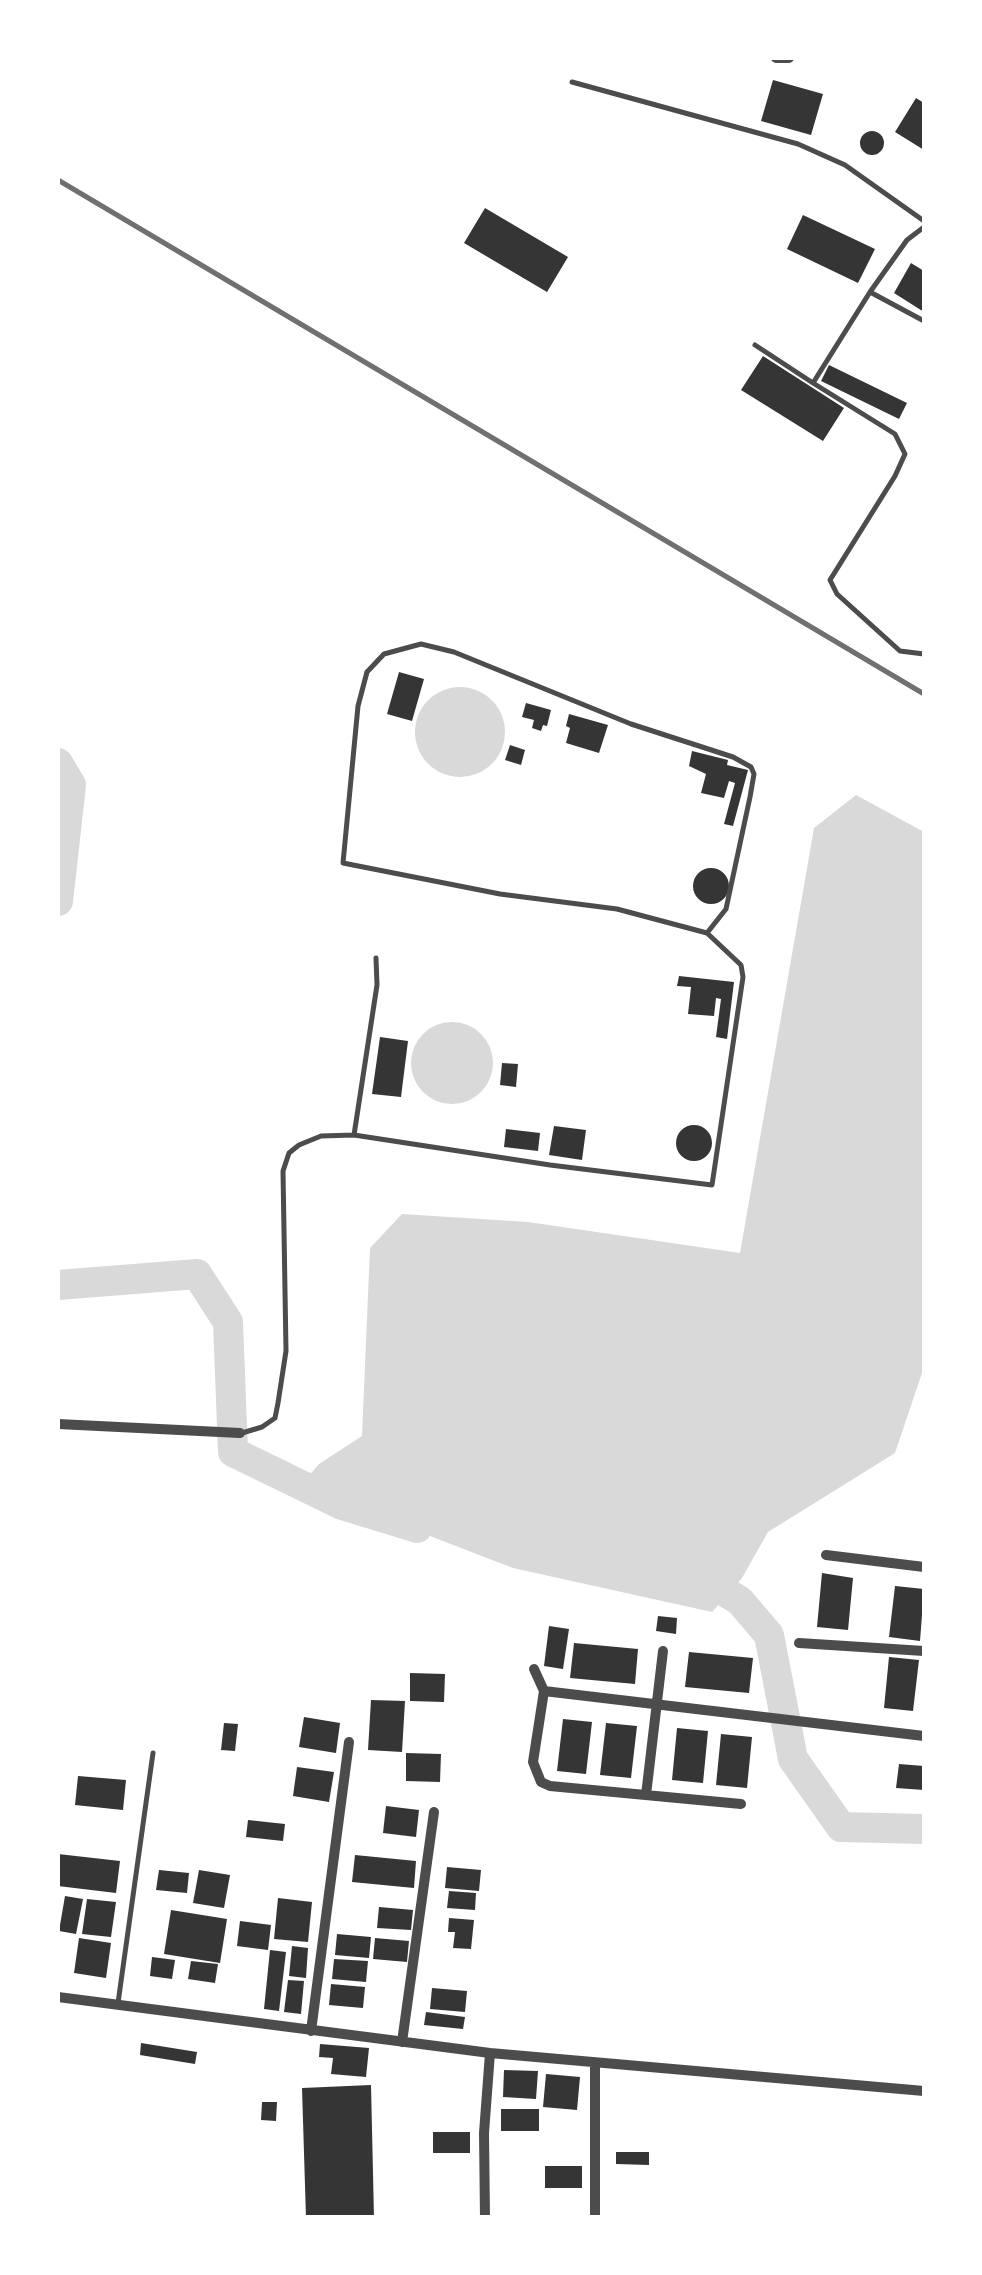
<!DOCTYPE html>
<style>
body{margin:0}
#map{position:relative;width:982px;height:2275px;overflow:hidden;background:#fff;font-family:"Nunito Sans",sans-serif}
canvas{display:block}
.frame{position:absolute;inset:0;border:60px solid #fff;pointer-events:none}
</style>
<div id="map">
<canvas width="982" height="2275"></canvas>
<div class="frame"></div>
</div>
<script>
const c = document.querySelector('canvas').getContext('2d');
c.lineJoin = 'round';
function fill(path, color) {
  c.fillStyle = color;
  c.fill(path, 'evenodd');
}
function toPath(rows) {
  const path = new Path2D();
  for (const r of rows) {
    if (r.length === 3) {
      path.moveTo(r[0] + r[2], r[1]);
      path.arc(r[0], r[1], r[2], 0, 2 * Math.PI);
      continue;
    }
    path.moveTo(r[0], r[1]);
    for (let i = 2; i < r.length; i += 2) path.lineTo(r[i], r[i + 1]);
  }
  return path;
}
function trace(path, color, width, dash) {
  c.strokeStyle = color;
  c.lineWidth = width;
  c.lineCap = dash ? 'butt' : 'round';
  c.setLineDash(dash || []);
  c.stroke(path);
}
fill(toPath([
 [460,732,45],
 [856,795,924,832,924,1367,895,1453,768,1532,742,1578,712,1612,513,1568,300,1486,319,1464,362,1436,370,1248,402,1214,528,1222,740,1253,814,828],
 [452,1063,41]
]), '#d9d9d9');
trace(toPath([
 [58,763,71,785,58,901],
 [58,1285,197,1274,228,1322,233,1452,342,1505,417,1528],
 [689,1588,719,1588,740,1601,769,1635,793,1759,841,1827,924,1829]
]), '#d9d9d9', 30);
fill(toPath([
 [773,80,823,94,811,135,761,121],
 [916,98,924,103,924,150,895,132],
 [872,143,12],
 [485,208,568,257,547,292,464,243],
 [803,215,875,249,858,283,787,249],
 [911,263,924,271,924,312,894,293],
 [763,356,844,408,823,441,741,390],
 [829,365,907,403,899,419,821,381],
 [399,672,424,679,412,721,387,714],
 [526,703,551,710,547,726,543,725,541,731,532,728,534,720,522,717],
 [569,714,608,725,599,753,566,743,570,728,566,726],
 [510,745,525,750,521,765,505,760],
 [692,751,728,760,727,765,748,770,733,826,724,824,735,783,729,781,724,798,701,793,706,774,689,766],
 [711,886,18],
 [679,976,734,982,727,1039,716,1037,721,999,716,998,714,1016,688,1014,691,987,677,986],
 [380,1037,408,1041,401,1097,372,1094],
 [502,1063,518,1064,516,1087,500,1085],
 [694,1143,18],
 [554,1126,586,1130,582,1160,549,1155],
 [506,1129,540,1133,538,1151,504,1147],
 [822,1573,853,1578,848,1630,817,1627],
 [895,1586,924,1589,920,1641,889,1637],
 [658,1616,677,1618,676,1634,656,1631],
 [549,1626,569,1629,563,1669,544,1666],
 [574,1643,638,1649,635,1684,570,1678],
 [689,1652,753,1658,749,1693,685,1687],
 [889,1657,919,1660,913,1711,884,1708],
 [410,1673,445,1674,444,1702,410,1701],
 [371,1700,405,1701,402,1752,368,1750],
 [304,1717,340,1723,336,1753,299,1747],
 [563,1719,592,1722,586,1774,557,1771],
 [224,1723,238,1724,235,1751,221,1750],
 [606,1723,637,1726,631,1778,600,1775],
 [677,1728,708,1731,703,1783,672,1780],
 [721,1734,752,1737,747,1788,716,1785],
 [406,1753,441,1754,440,1782,406,1781],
 [899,1764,924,1766,924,1790,896,1788],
 [297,1767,334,1772,329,1802,293,1796],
 [78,1776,126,1780,123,1810,75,1805],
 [386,1806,419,1810,416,1837,383,1833],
 [248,1820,285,1824,283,1841,246,1837],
 [58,1854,120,1861,116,1893,58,1886],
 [355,1855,416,1861,414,1888,352,1882],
 [447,1867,481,1870,479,1891,445,1888],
 [159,1870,189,1873,187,1893,156,1890],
 [199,1870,230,1875,224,1908,193,1903],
 [449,1891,476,1893,475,1910,447,1908],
 [65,1896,83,1899,76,1934,59,1931],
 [278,1898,312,1902,308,1942,274,1939],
 [87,1899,116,1902,111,1937,82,1934],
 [379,1907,413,1910,411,1930,377,1928],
 [171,1910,227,1919,220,1963,164,1954],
 [449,1918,474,1920,471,1949,453,1948,455,1932,448,1932],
 [240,1921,271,1925,268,1950,237,1946],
 [337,1934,371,1937,369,1958,335,1955],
 [79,1938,111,1943,106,1978,74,1973],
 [375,1938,409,1941,407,1962,373,1959],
 [292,1946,308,1948,306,1978,289,1976],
 [270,1950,286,1952,279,2011,264,2009],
 [152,1957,175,1960,172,1979,150,1976],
 [334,1959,368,1961,366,1982,332,1979],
 [191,1961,218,1964,215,1983,188,1979],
 [288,1980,304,1981,301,2014,284,2012],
 [331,1984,365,1987,363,2008,329,2005],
 [432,1988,467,1991,465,2012,430,2009],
 [426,2012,465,2017,463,2029,424,2025],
 [141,2043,197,2052,195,2064,140,2055],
 [320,2044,369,2048,366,2077,331,2074,333,2058,319,2057],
 [504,2070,538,2071,536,2099,503,2097],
 [546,2074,580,2077,577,2110,543,2107],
 [371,2085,374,2218,306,2218,302,2088],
 [262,2102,277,2102,276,2121,261,2120],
 [501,2109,539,2109,539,2131,501,2131],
 [433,2132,470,2132,470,2153,433,2153],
 [616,2152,649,2152,649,2165,616,2164],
 [545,2166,582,2166,582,2188,545,2188]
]), '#353535');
trace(toPath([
 [572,82,798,144,845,165,924,221],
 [924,227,907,240,870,292,924,321],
 [870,292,813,383,895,434,905,454,895,476,830,580,837,594,900,651,924,654],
 [755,345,813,383],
 [354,1135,550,1165,712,1185,743,977,741,965,707,933,617,909,500,894,343,863,358,706,367,672,384,654,421,644,454,652,631,724,733,757,751,767,754,774,750,797,726,909,707,933],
 [242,1433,262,1427,275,1418,278,1403,286,1351,283,1171,289,1153,299,1145,321,1136,354,1135,377,985,376,958],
 [118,2003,153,1753]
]), '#4c4c4c', 5);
trace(toPath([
 [776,58,789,58],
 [58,1424,240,1433],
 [826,1555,924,1567],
 [799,1643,924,1651],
 [534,1669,544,1691,533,1762,541,1782,550,1786,741,1804],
 [544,1691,924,1736],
 [646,1795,663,1651],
 [58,1997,490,2053,924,2091],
 [311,2031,349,1742],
 [402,2042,434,1812],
 [485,2218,484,2133,490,2053],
 [595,2218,595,2063]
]), '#4c4c4c', 10);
trace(toPath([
 [58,180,924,694]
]), '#707070', 5);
</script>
